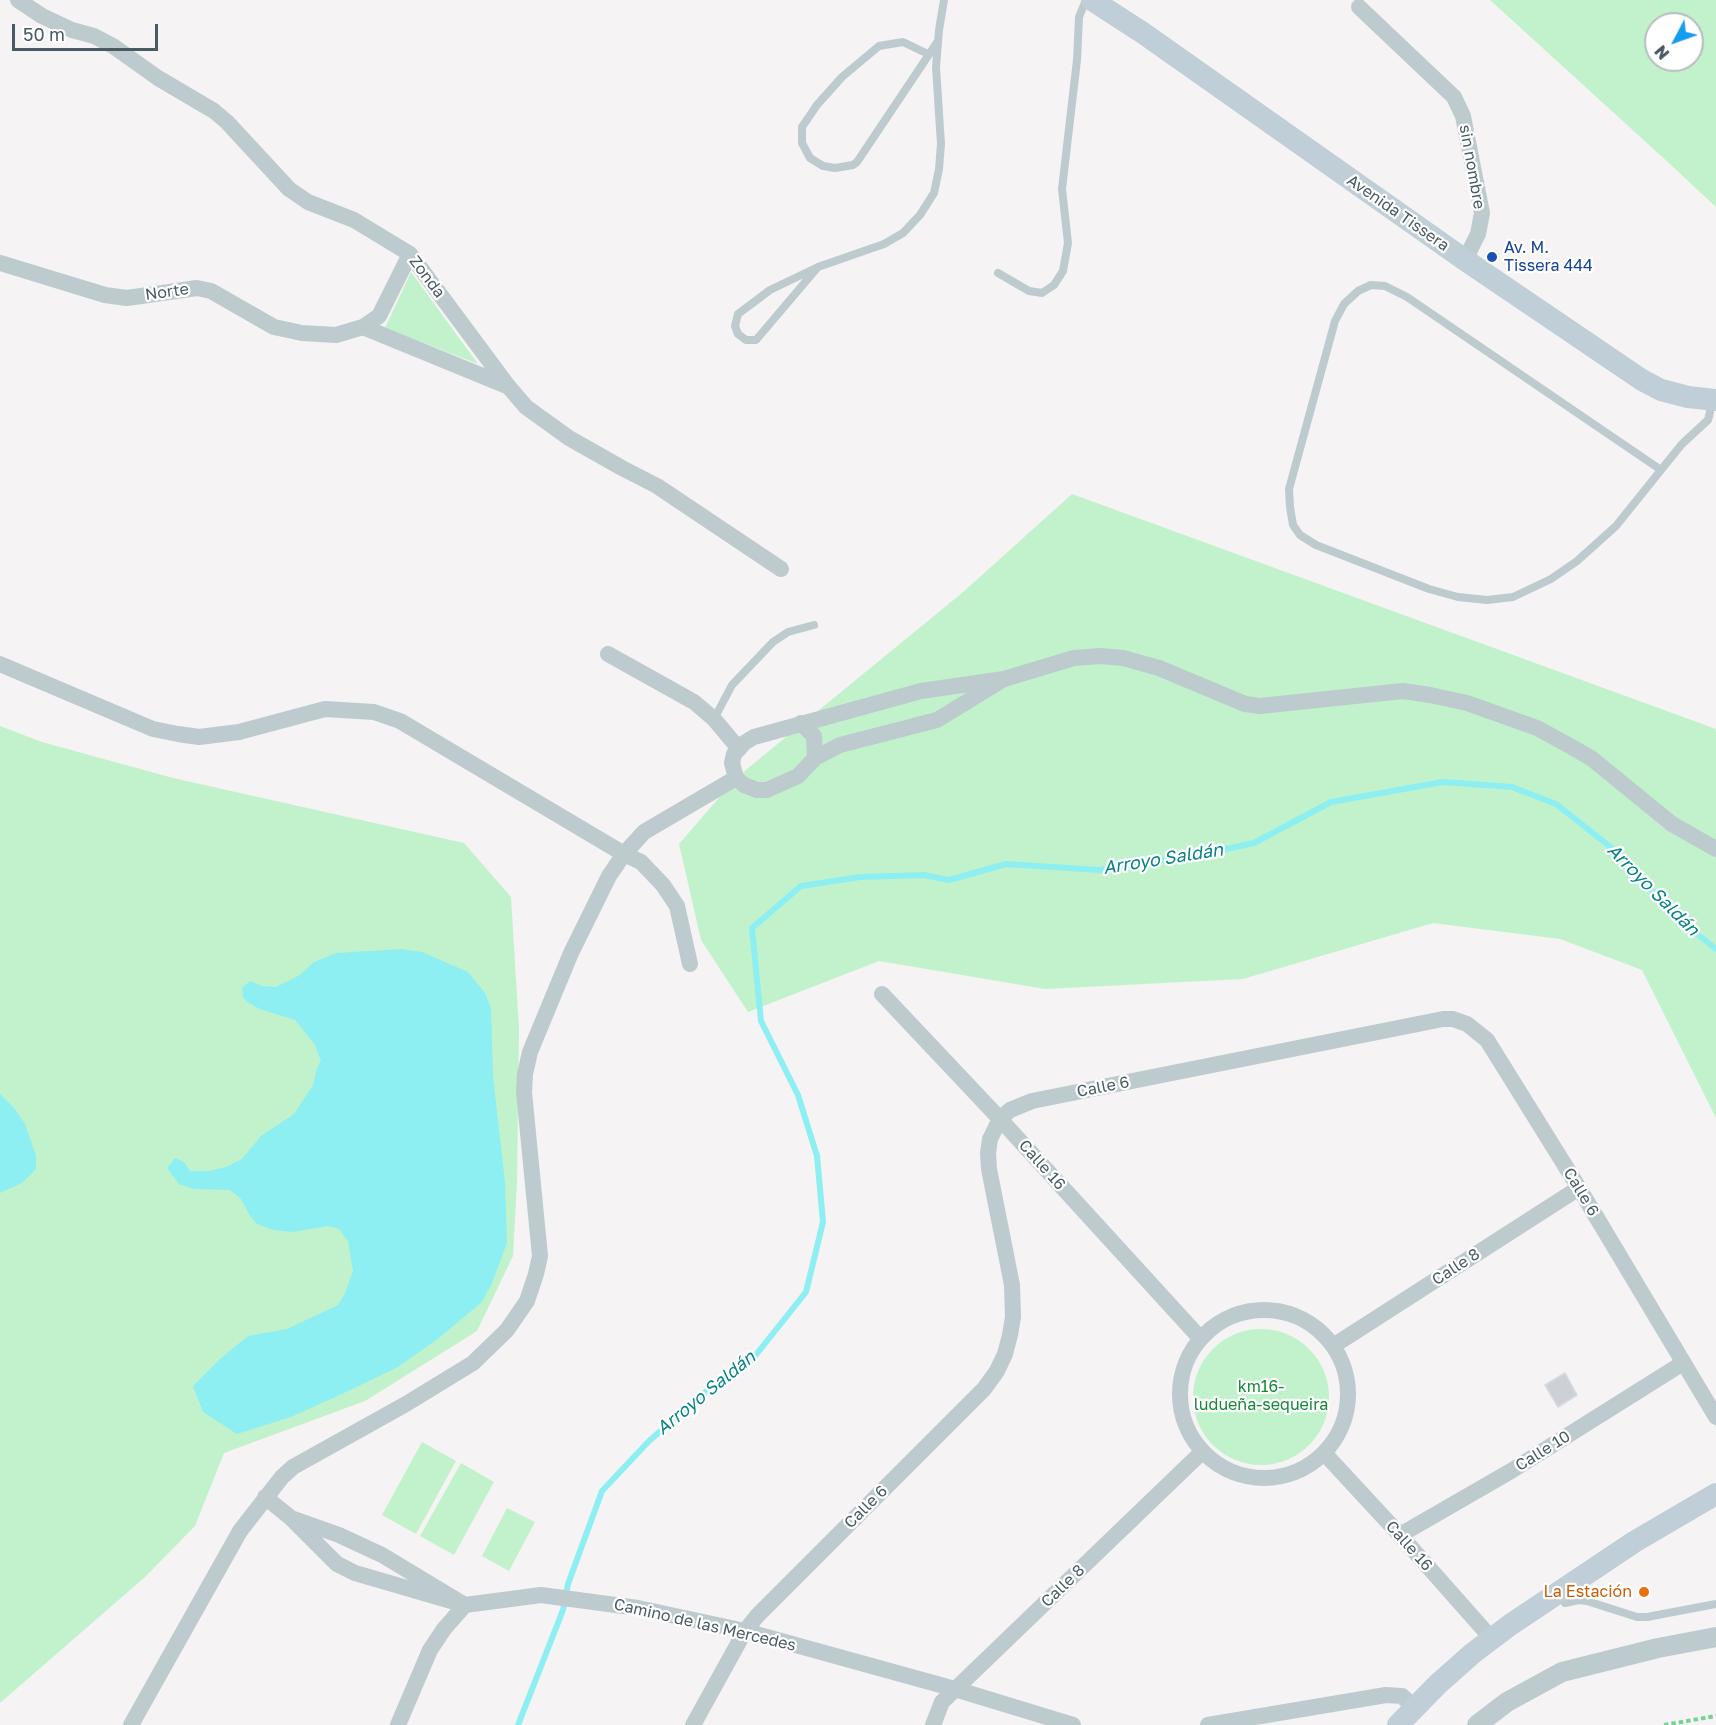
<!DOCTYPE html>
<meta charset="utf-8">
<style>
body{margin:0}
#map{position:relative;width:1716px;height:1725px;overflow:hidden;background:#f5f3f3;font-family:"Golos Text",sans-serif}
canvas{display:block}
.north{position:absolute;left:1644px;top:12px;width:60px;height:60px;box-sizing:border-box;background:#fff;border:2px solid #b6bdc0;border-radius:50%;rotate:229deg;font-size:16px;font-weight:700;line-height:24px;text-align:center;color:#495b62}
.north::after{content:'';display:block;margin:auto;width:21px;height:27px;background:#149cee;clip-path:polygon(50% 0,100% 100%,50% 72%,0 100%)}
.scale{position:absolute;left:12px;top:24px;width:146px;height:27px;box-sizing:border-box;border:3px solid #495b62;border-top:0;padding-left:8px;font-size:18px;line-height:21px;white-space:nowrap;color:#495b62;-webkit-text-stroke:4px #fff;paint-order:stroke}
</style>
<div id="map">
<canvas width="1716" height="1725"></canvas>
<div class="north">N</div>
<div class="scale">50 m</div>
</div>
<script>
const c = document.querySelector('canvas').getContext('2d');
c.lineJoin = 'round';
function fill(path, color) {
  c.fillStyle = color;
  c.fill(path, 'evenodd');
}
function toPath(rows) {
  const path = new Path2D();
  for (const r of rows) {
    if (r.length === 3) {
      path.moveTo(r[0] + r[2], r[1]);
      path.arc(r[0], r[1], r[2], 0, 2 * Math.PI);
      continue;
    }
    path.moveTo(r[0], r[1]);
    for (let i = 2; i < r.length; i += 2) path.lineTo(r[i], r[i + 1]);
  }
  return path;
}
function trace(path, color, width, dash) {
  c.strokeStyle = color;
  c.lineWidth = width;
  c.lineCap = dash ? 'butt' : 'round';
  c.setLineDash(dash || []);
  c.stroke(path);
}
function label(font, color, halo, rows, align = 'center') {
  c.font = font + ' "Golos Text",sans-serif';
  c.lineWidth = 4.5;
  c.setLineDash([]);
  c.textBaseline = 'middle';
  c.strokeStyle = halo;
  c.fillStyle = color;
  for (const [text, x, y, turn = 0] of rows) {
    c.save();
    c.translate(x, y);
    c.rotate((+turn || 0) * Math.PI / 180);
    c.textAlign = isNaN(turn) ? turn : align;
    if (halo) c.strokeText(text, 0, 0);
    c.fillText(text, 0, 0);
    c.restore();
  }
}
fill(toPath([
 [1490,0,1716,0,1716,207,1671,165],
 [1656,24,1692,24,1692,60,1656,60],
 [411,272,478,364,385,328],
 [1072,494,1716,729,1716,1118,1642,970,1560,939,1433,923,1243,979,1045,989,879,961,748,1012,701,940,679,844,736,778,962,593],
 [0,726,42,742,173,778,464,843,511,897,519,1029,517,1182,513,1256,477,1331,365,1401,224,1453,195,1526,145,1577,0,1703],
 [1261,1397,68],
 [422,1442,456,1461,416,1534,382,1515],
 [461,1463,494,1482,454,1555,420,1536],
 [507,1508,535,1522,509,1571,482,1556]
]), '#c2f2cb');
fill(toPath([
 [402,949,422,952,468,972,485,993,491,1008,493,1076,505,1182,507,1243,492,1283,482,1302,439,1338,398,1367,342,1394,291,1417,237,1434,203,1412,193,1386,220,1359,248,1336,287,1329,338,1305,345,1293,353,1271,348,1241,339,1229,328,1226,293,1232,273,1230,257,1224,250,1216,241,1199,230,1190,193,1189,179,1184,167,1168,175,1158,184,1162,190,1171,209,1171,226,1167,242,1159,261,1136,294,1114,313,1085,317,1068,321,1061,315,1045,295,1020,260,1009,247,1002,243,997,242,988,250,981,262,986,276,987,300,975,314,962,336,953],
 [0,1094,14,1108,25,1124,36,1156,36,1169,22,1183,0,1193]
]), '#8deff1');
trace(toPath([
 [518,1725,563,1610,568,1584,602,1491,649,1441,717,1382,751,1361,806,1292,823,1222,817,1156,798,1095,761,1021,752,928,801,886,860,877,924,875,949,880,1006,864,1099,870,1198,855,1254,843,1331,802,1443,782,1512,787,1556,804,1622,856,1670,912,1716,949]
]), '#8deff1', 6);
const building = toPath([
 [1565,1373,1577,1395,1558,1407,1545,1385,1565,1373]
]);
fill(building, '#cdd1d5');
trace(building, '#d7dade', 1.5);
trace(toPath([
 [1664,1725,1716,1716]
]), '#77d294', 4, [4.5, 3]);
trace(toPath([
 [928,54,903,42,879,46,842,77,817,105,802,127,802,143,810,158,823,166,835,168,853,165,857,162,938,41],
 [818,267,756,340,746,340,738,334,735,326,738,314,770,290,818,267,884,244,903,233,920,215,934,193,939,169,941,144,936,67,939,30,944,0],
 [998,273,1029,291,1042,293,1054,285,1063,271,1068,243,1062,189,1077,60,1079,17,1086,0],
 [1661,470,1407,297,1385,286,1371,285,1358,291,1344,304,1335,321,1289,489,1290,507,1293,525,1300,535,1316,545,1429,589,1458,597,1487,600,1513,597,1551,579,1577,561,1616,526,1661,470,1682,444,1708,420,1710,412,1709,400],
 [714,719,732,685,773,642,788,632,814,625],
 [1565,1603,1579,1600,1587,1601,1637,1617,1647,1617,1716,1604]
]), '#bdcbcf', 8);
trace(toPath([
 [18,0,42,16,72,30,94,36,113,46,158,78,214,111,227,122,289,189,308,202,354,220,410,254,508,386,526,407,569,438,622,468,657,486,781,569],
 [1359,7,1454,97,1463,116,1482,213,1478,234,1465,260],
 [0,263,105,295,127,298,197,288,211,291,274,327,302,333,336,335,363,327,379,316,410,254],
 [363,327,507,386],
 [608,654,694,702,714,719,739,749],
 [0,664,153,729,178,734,199,737,239,732,325,709,374,712,400,721,624,854,609,876,571,953,530,1052,525,1074,524,1092,540,1256,536,1274,527,1301,507,1330,473,1363,406,1404,293,1467,282,1477,240,1531,131,1725],
 [1004,679,937,720,840,745,815,758,798,776,767,790,757,790,744,785,736,778,732,763,734,754,744,743,754,737,921,691,1004,679,1074,658,1101,656,1123,658,1159,668,1245,704,1260,706,1403,691,1430,695,1467,703,1537,728,1570,746,1591,758,1672,824,1716,849],
 [801,723,814,736,815,758],
 [690,964,677,906,663,885,641,862,624,854,644,832,736,778],
 [882,994,1000,1119,1200,1338],
 [1264,1394,84],
 [1333,1346,1579,1188],
 [1325,1454,1400,1535,1492,1639],
 [265,1497,291,1518,337,1564,355,1573,465,1605,382,1555,339,1535,291,1518],
 [1400,1535,1511,1471,1683,1363],
 [398,1725,430,1650,444,1629,465,1605,541,1595,638,1608,745,1631,955,1689,1073,1725],
 [693,1725,745,1631,757,1616,984,1389,997,1371,1005,1354,1010,1335,1013,1317,1012,1285,989,1169,988,1153,990,1139,1000,1119,1010,1110,1032,1101,1443,1019,1453,1019,1467,1024,1487,1040,1579,1188,1716,1417],
 [933,1725,942,1702,1202,1452],
 [1208,1725,1386,1695,1402,1696,1415,1708]
]), '#bdcbcf', 16);
trace(toPath([
 [1477,1725,1507,1702,1562,1672,1658,1648,1716,1637]
]), '#bdcbcf', 20);
trace(toPath([
 [1092,0,1143,33,1465,260,1642,380,1661,390,1688,397,1716,400],
 [1398,1725,1438,1684,1473,1653,1510,1625,1634,1542,1716,1494]
]), '#c0cfd7', 22);
for (const [x, y, r, color] of [
 [1492,257,6,"#1a4fb4"],
 [1644,1592,6,"#e8710a"]
]) {
  const dot = new Path2D();
  dot.arc(x, y, r, 0, 2 * Math.PI);
  c.fillStyle = color;
  c.fill(dot);
  trace(dot, '#fff', 2);
}
label('16px', '#495b62', '#fff', [
 ["sin nombre",1472,167,80],
 ["Avenida Tissera",1398,213,35],
 ["Zonda",427,277,53],
 ["Norte",167,292,-8],
 ["Calle 6",1103,1087,-11],
 ["Calle 16",1042,1165,48],
 ["Calle 6",1581,1192,59],
 ["Calle 8",1456,1267,-33],
 ["Calle 10",1543,1451,-32],
 ["Calle 6",866,1507,-45],
 ["Calle 16",1409,1546,48],
 ["Calle 8",1063,1586,-44],
 ["Camino de las Mercedes",705,1625,13]
]);
label('16px', '#164399', '#fff', [
 ["Av. M.",1504,248],
 ["Tissera 444",1504,266]
], 'left');
label('16px', '#148938', '#fff', [
 ["km16-",1261,1387],
 ["ludueña-sequeira",1261,1405]
]);
label('16px', '#c56008', '#fff', [
 ["La Estación",1632,1592]
], 'right');
label('italic 18px', '#098386', '#fff', [
 ["Arroyo Saldán",1163,859,-9],
 ["Arroyo Saldán",1653,890,45],
 ["Arroyo Saldán",706,1393,-39]
]);
</script>
